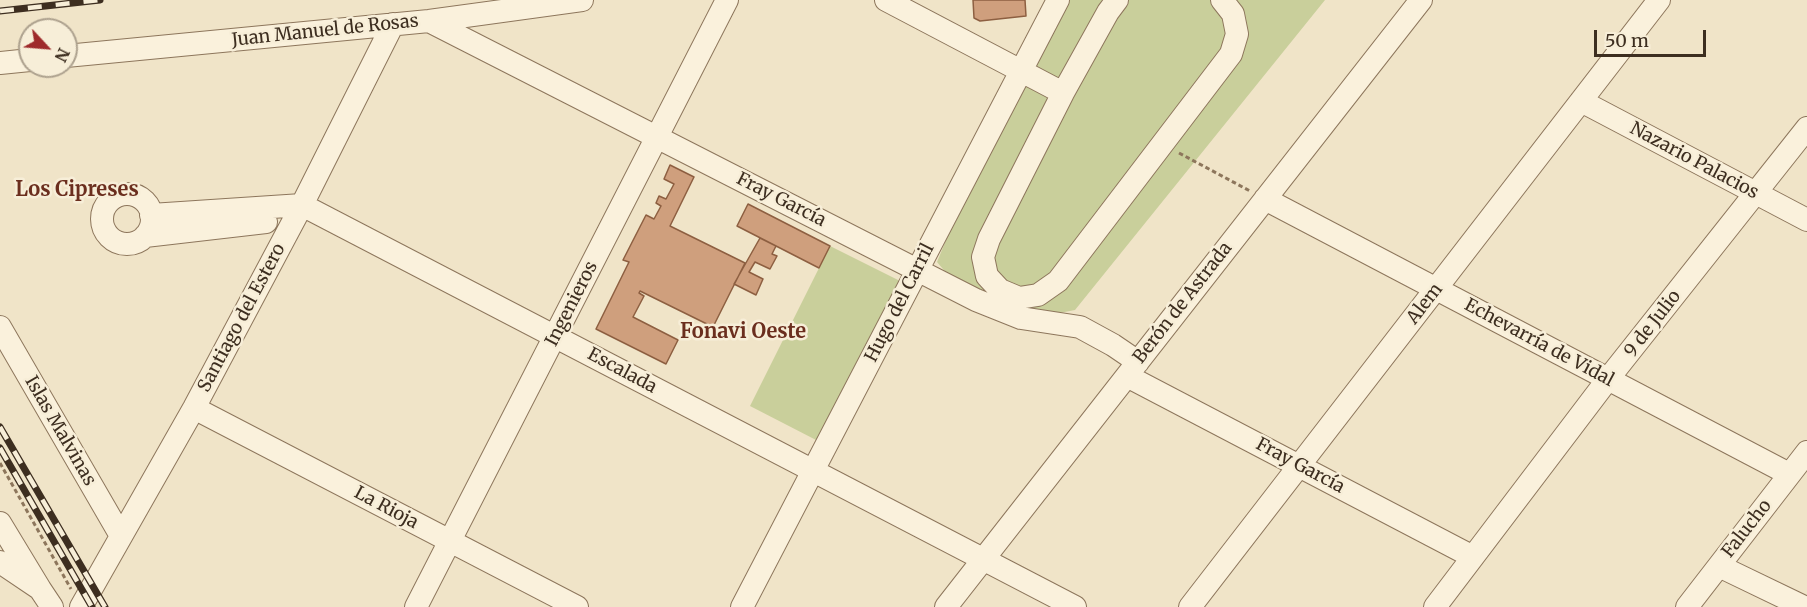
<!DOCTYPE html>
<meta charset="utf-8">
<style>
body{margin:0}
#map{position:relative;width:1807px;height:607px;overflow:hidden;background:#f0e4c8;font-family:Merriweather,serif}
canvas{display:block}
.north{position:absolute;left:18px;top:18px;width:60px;height:60px;box-sizing:border-box;background:#f7eed8;border:2px solid #ada18e;border-radius:50%;rotate:116deg;font-size:16px;font-weight:700;line-height:24px;text-align:center;color:#3d2e20}
.north::after{content:'';display:block;margin:auto;width:21px;height:27px;background:#9e2a2b;clip-path:polygon(50% 0,100% 100%,50% 72%,0 100%)}
.scale{position:absolute;left:1594px;top:30px;width:112px;height:27px;box-sizing:border-box;border:3px solid #3d2e20;border-top:0;padding-left:8px;font-size:18px;line-height:21px;white-space:nowrap;color:#3d2e20;-webkit-text-stroke:4px #f7eed8;paint-order:stroke}
</style>
<div id="map">
<canvas width="1807" height="607"></canvas>
<div class="north">N</div>
<div class="scale">50 m</div>
</div>
<script>
const c = document.querySelector('canvas').getContext('2d');
c.lineJoin = 'round';
function fill(path, color) {
  c.fillStyle = color;
  c.fill(path, 'evenodd');
}
function toPath(rows) {
  const path = new Path2D();
  for (const r of rows) {
    if (r.length === 3) {
      path.moveTo(r[0] + r[2], r[1]);
      path.arc(r[0], r[1], r[2], 0, 2 * Math.PI);
      continue;
    }
    path.moveTo(r[0], r[1]);
    for (let i = 2; i < r.length; i += 2) path.lineTo(r[i], r[i + 1]);
  }
  return path;
}
function trace(path, color, width, dash) {
  c.strokeStyle = color;
  c.lineWidth = width;
  c.lineCap = dash ? 'butt' : 'round';
  c.setLineDash(dash || []);
  c.stroke(path);
}
function label(font, color, halo, rows, align = 'center') {
  c.font = font + ' Merriweather,serif';
  c.lineWidth = 5;
  c.setLineDash([]);
  c.textBaseline = 'middle';
  c.strokeStyle = halo;
  c.fillStyle = color;
  for (const [text, x, y, turn = 0] of rows) {
    c.save();
    c.translate(x, y);
    c.rotate((+turn || 0) * Math.PI / 180);
    c.textAlign = isNaN(turn) ? turn : align;
    if (halo) c.strokeText(text, 0, 0);
    c.fillText(text, 0, 0);
    c.restore();
  }
}
fill(toPath([
 [1070,0,1325,0,1075,310,1044,316,1014,309,948,275,937,262,949,233],
 [830,246,900,281,818,441,750,406]
]), '#c9cf9b');
const building = toPath([
 [973,0,1025,0,1026,16,980,21,974,18,973,0],
 [670,165,694,177,670,226,745,263,713,327,640,291,639,293,644,296,633,317,678,340,666,364,596,329,629,262,623,260,646,215,654,219,661,206,656,203,659,196,666,199,674,184,664,179,670,165],
 [748,204,830,246,819,268,737,226,748,204],
 [760,238,776,246,772,254,777,256,770,269,755,262,749,272,763,279,756,295,734,284,760,238]
]);
fill(building, '#cf9f7d');
trace(building, '#8d5f41', 1.5);
const minor = toPath([
 [886,0,1063,93],
 [1117,0,1108,12,1063,93,989,239,983,257,987,276,1000,290,1019,298,1038,295,1058,281,1231,54,1237,34,1233,14,1222,0],
 [429,21,976,300,1021,318,1080,327,1113,345,1138,362],
 [66,56,429,21,582,0],
 [0,63,30,60],
 [1581,101,1807,220],
 [127,219,25],
 [1265,199,1789,474],
 [151,215,302,205,1075,607],
 [145,236,266,222],
 [0,327,121,536],
 [1127,376,1473,557],
 [194,408,577,607],
 [0,523,40,589],
 [0,562,40,589,52,607],
 [1719,566,1804,607],
 [81,607,194,408,302,205,393,24],
 [416,607,727,0],
 [742,607,1058,0],
 [946,607,1421,0],
 [1190,607,1659,0],
 [1435,607,1608,379,1807,128],
 [1687,607,1807,452]
]);
trace(minor, '#8d765c', 24);
trace(toPath([
 [1179,153,1250,191],
 [0,463,71,589]
]), '#8d765c', 3, [4.5, 3]);
trace(minor, '#faf1dc', 22);
const rail = toPath([
 [0,11,100,0],
 [0,427,105,607],
 [0,448,92,607]
]);
trace(rail, '#3d2e20', 7);
trace(rail, '#f7eed8', 4.5, [14]);
label('18px', '#3d2e20', '#f7eed8', [
 ["Juan Manuel de Rosas",325,31,-6],
 ["Nazario Palacios",1694,161,28],
 ["Fray García",781,200,27],
 ["Hugo del Carril",900,303,-63],
 ["Berón de Astrada",1183,303,-52],
 ["Ingenieros",572,304,-63],
 ["Alem",1425,304,-52],
 ["Santiago del Estero",242,318,-62],
 ["9 de Julio",1653,324,-52],
 ["Echevarría de Vidal",1539,343,28],
 ["Escalada",622,371,28],
 ["Islas Malvinas",60,431,60],
 ["Fray García",1300,466,28],
 ["La Rioja",386,508,28],
 ["Falucho",1747,529,-52]
]);
label('bold 20px', '#6b2e1e', '#f7eed8', [
 ["Los Cipreses",77,190],
 ["Fonavi Oeste",743,332]
]);
</script>
